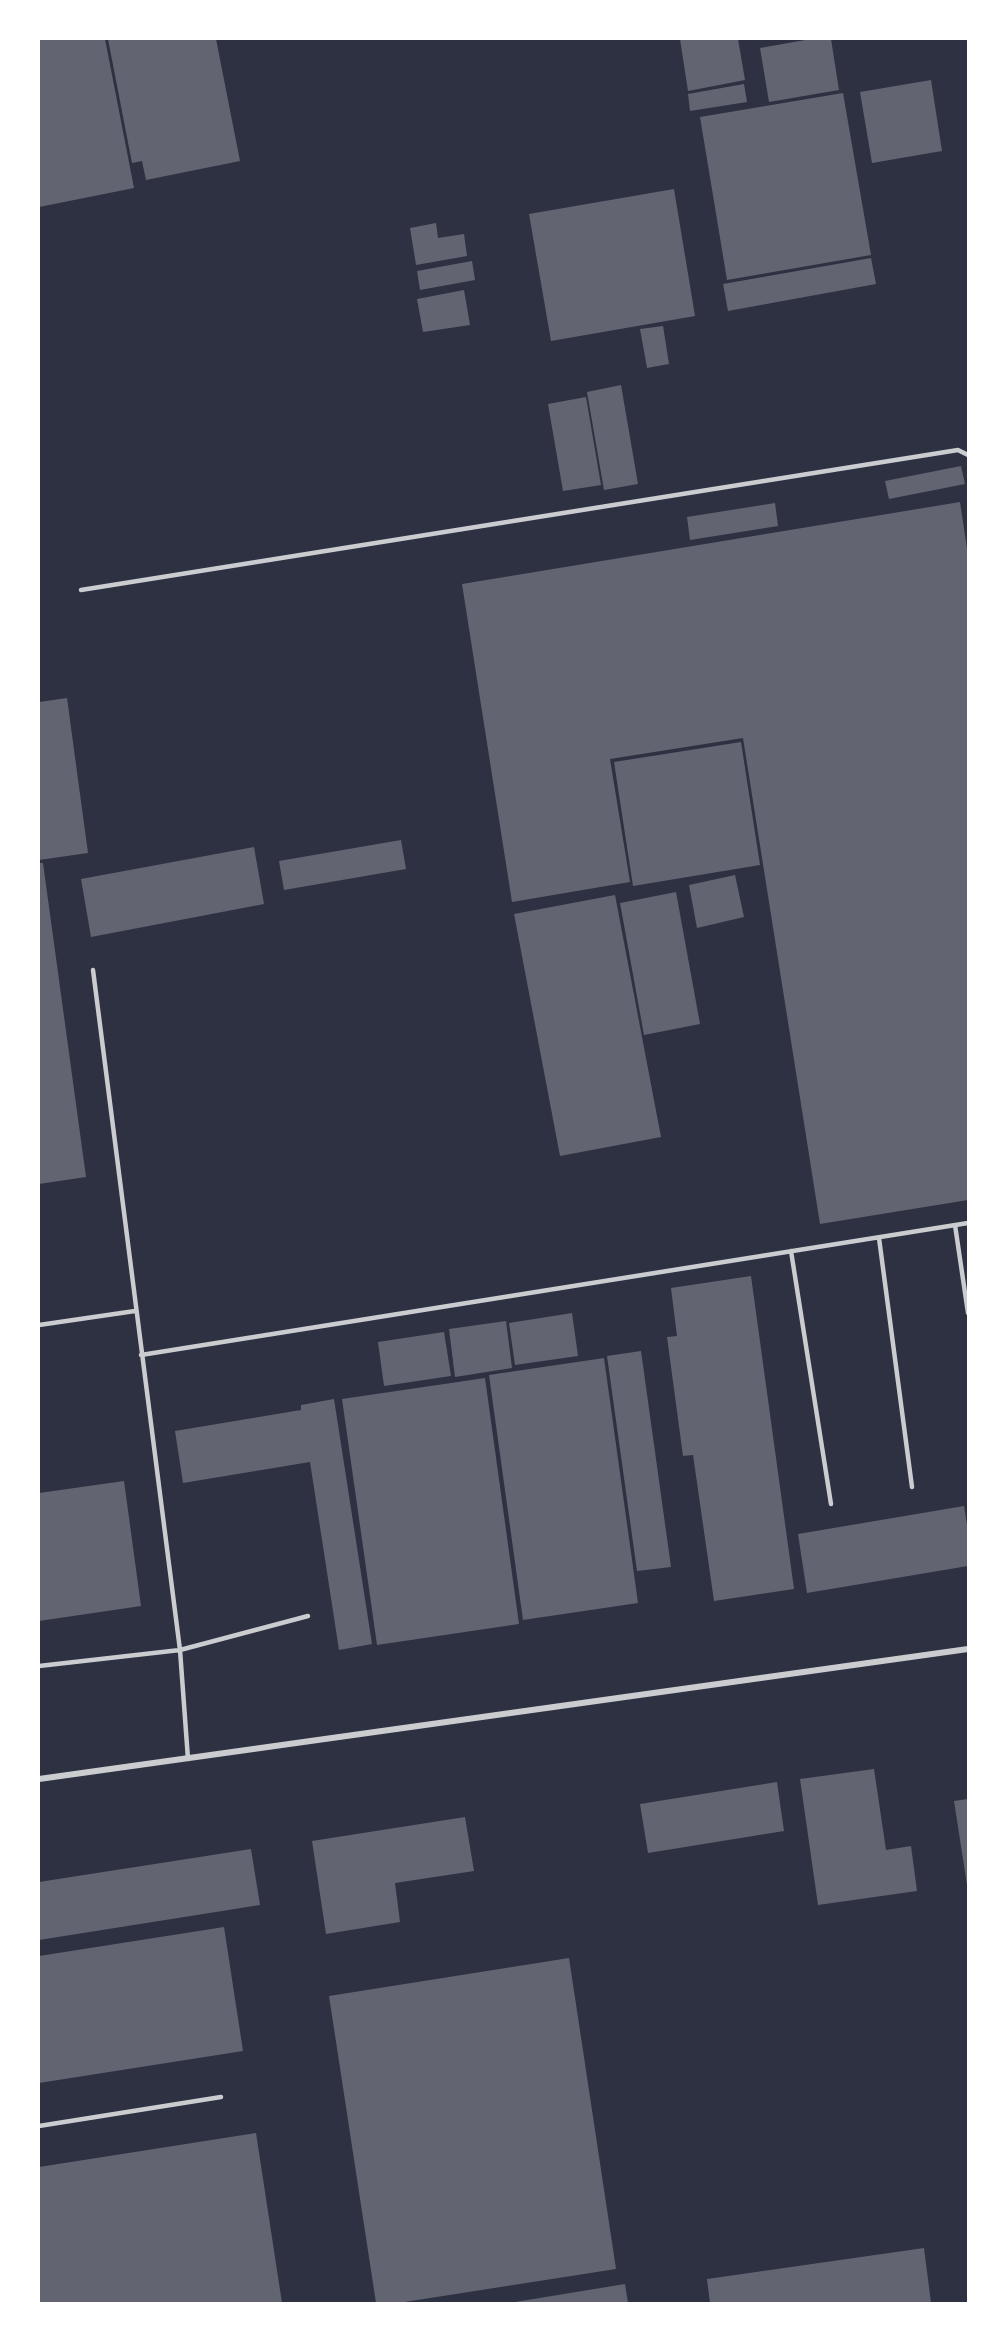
<!DOCTYPE html>
<style>
body{margin:0}
#map{position:relative;width:1007px;height:2342px;overflow:hidden;background:#2d3142;font-family:Lato,sans-serif}
canvas{display:block}
.frame{position:absolute;inset:0;border:40px solid #fff;pointer-events:none}
</style>
<div id="map">
<canvas width="1007" height="2342"></canvas>
<div class="frame"></div>
</div>
<script>
const c = document.querySelector('canvas').getContext('2d');
c.lineJoin = 'round';
function fill(path, color) {
  c.fillStyle = color;
  c.fill(path, 'evenodd');
}
function toPath(rows) {
  const path = new Path2D();
  for (const r of rows) {
    path.moveTo(r[0], r[1]);
    for (let i = 2; i < r.length; i += 2) path.lineTo(r[i], r[i + 1]);
  }
  return path;
}
function trace(path, color, width, dash) {
  c.strokeStyle = color;
  c.lineWidth = width;
  c.lineCap = dash ? 'butt' : 'round';
  c.setLineDash(dash || []);
  c.stroke(path);
}
fill(toPath([
 [39,39,105,39,134,188,39,207],
 [108,39,216,39,240,161,146,180,142,161,132,163],
 [680,39,738,39,745,80,688,91],
 [811,39,831,39,839,90,769,102,760,48],
 [931,80,942,151,872,163,860,92],
 [744,84,747,102,690,111,688,94],
 [843,93,871,255,727,280,700,117],
 [674,189,695,316,551,341,529,214],
 [436,223,438,238,464,234,467,256,416,265,410,228],
 [871,258,876,284,728,311,723,284],
 [472,261,475,280,420,290,417,271],
 [464,290,470,325,423,332,417,299],
 [663,326,669,364,647,368,640,329],
 [621,385,638,484,604,490,587,392],
 [586,397,601,485,563,491,548,404],
 [961,466,965,484,889,499,885,481],
 [960,502,968,555,968,1200,820,1224,743,738,610,759,630,882,512,902,462,584],
 [775,503,778,526,690,540,687,517],
 [67,698,88,853,39,860,39,702],
 [741,742,760,865,633,886,614,762],
 [401,840,406,869,284,890,279,861],
 [254,847,264,904,91,937,81,879],
 [39,863,43,863,86,1177,39,1184],
 [735,875,744,917,697,928,689,885],
 [676,892,700,1024,644,1035,620,903],
 [615,895,661,1137,560,1156,514,914],
 [751,1276,794,1589,714,1601,693,1455,683,1456,667,1337,677,1336,671,1288],
 [572,1313,578,1356,515,1365,509,1323],
 [506,1321,512,1368,455,1377,449,1329],
 [444,1332,451,1376,384,1386,378,1342],
 [641,1351,671,1567,637,1571,607,1356],
 [604,1358,638,1603,523,1620,489,1375],
 [485,1378,519,1624,377,1645,342,1399],
 [334,1399,372,1644,339,1650,310,1462,183,1483,175,1431,301,1410,301,1405],
 [124,1481,141,1606,39,1621,39,1493],
 [964,1506,968,1531,968,1566,807,1593,798,1534],
 [874,1769,886,1850,911,1846,917,1891,818,1905,800,1779],
 [777,1782,784,1831,648,1853,640,1804],
 [968,1799,968,1885,967,1885,954,1801],
 [465,1817,474,1871,395,1883,400,1922,326,1934,312,1841],
 [251,1849,260,1905,39,1940,39,1882],
 [224,1927,243,2051,39,2083,39,1956],
 [569,1958,616,2269,398,2303,376,2303,329,1996],
 [256,2133,282,2303,39,2303,39,2167],
 [924,2248,931,2303,710,2303,707,2279],
 [625,2284,628,2303,515,2303,515,2302]
]), '#626471');
trace(toPath([
 [81,590,958,450,968,455],
 [93,970,180,1650,188,1759],
 [955,1225,968,1313],
 [879,1238,912,1487],
 [791,1251,831,1504],
 [39,1325,135,1311],
 [141,1355,968,1223],
 [39,1666,180,1650,308,1616],
 [39,2126,221,2097]
]), '#caccd0', 4.5);
trace(toPath([
 [39,1779,968,1649]
]), '#caccd0', 6);
</script>
